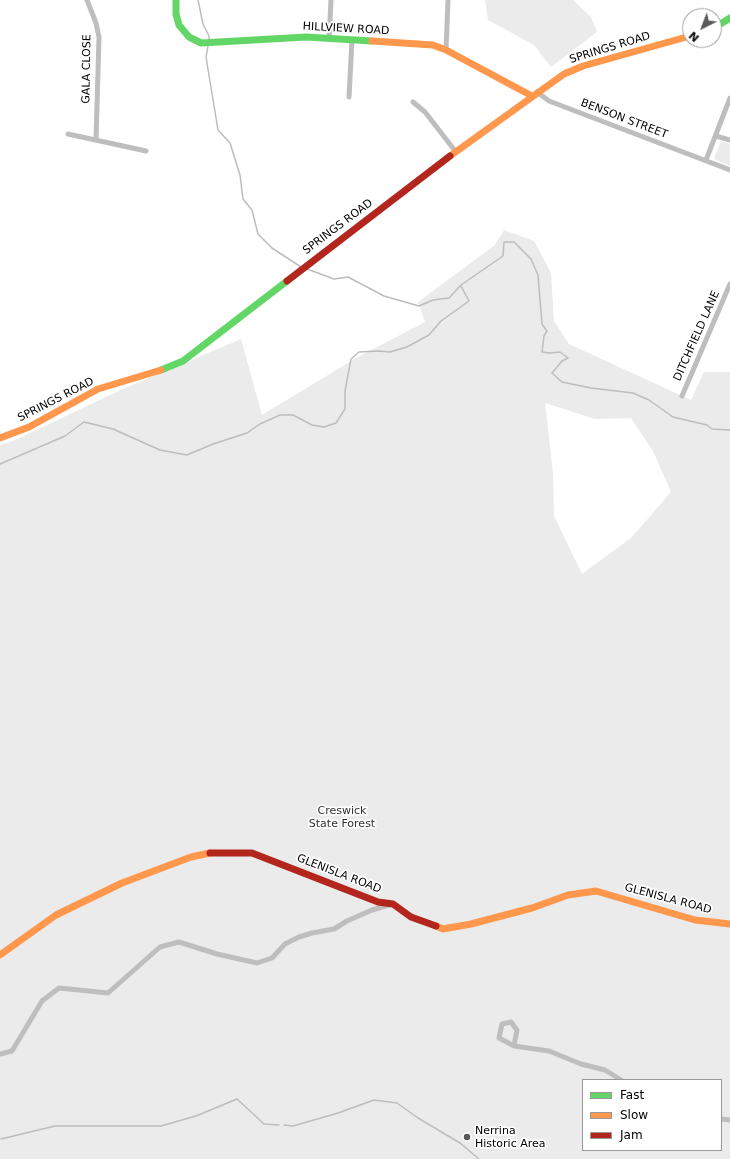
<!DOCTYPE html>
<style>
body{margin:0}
#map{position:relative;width:730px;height:1159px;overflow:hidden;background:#fff;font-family:"DejaVu Sans",sans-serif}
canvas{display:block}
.legend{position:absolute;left:582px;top:1079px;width:140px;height:72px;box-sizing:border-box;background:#fff;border:1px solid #999;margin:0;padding:5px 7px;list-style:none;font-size:12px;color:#000}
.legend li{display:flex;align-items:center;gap:8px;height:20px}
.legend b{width:20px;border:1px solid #999}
.north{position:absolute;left:682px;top:8px;width:40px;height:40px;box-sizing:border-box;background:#fff;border:1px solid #999;border-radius:50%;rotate:222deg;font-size:11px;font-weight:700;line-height:16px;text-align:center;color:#000}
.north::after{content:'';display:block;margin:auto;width:14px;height:18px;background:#595959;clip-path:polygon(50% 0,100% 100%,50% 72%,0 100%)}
</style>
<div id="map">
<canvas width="730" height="1159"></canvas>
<ul class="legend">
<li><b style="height:5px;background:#63d668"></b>Fast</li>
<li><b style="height:5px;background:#ff974d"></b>Slow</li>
<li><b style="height:5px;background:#b3261e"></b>Jam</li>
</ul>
<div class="north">N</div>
</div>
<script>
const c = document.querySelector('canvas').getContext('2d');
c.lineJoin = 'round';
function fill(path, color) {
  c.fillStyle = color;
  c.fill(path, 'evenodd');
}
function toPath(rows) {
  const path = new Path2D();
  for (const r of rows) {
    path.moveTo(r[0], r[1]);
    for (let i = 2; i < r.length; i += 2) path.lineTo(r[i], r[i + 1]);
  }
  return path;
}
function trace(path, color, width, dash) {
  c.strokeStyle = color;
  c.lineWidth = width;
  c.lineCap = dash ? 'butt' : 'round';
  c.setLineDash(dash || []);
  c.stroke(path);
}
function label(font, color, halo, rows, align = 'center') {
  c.font = font + ' "DejaVu Sans",sans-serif';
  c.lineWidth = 3.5;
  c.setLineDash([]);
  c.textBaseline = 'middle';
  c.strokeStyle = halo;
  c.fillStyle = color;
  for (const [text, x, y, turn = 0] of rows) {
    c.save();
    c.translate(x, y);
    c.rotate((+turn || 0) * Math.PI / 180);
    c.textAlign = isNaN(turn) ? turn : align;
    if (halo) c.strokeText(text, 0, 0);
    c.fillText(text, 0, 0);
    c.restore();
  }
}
fill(toPath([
 [485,0,573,0,591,17,597,32,551,67,534,45,488,20],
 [721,141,730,144,730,166,714,159],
 [504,230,534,241,551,273,554,321,569,344,691,400,704,372,730,372,730,1159,0,1159,0,445,13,441,125,388,241,339,262,415,356,358,425,322,418,302,495,245],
 [545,403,595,419,631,418,653,451,671,492,631,538,582,574,554,516,553,473],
 [583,1080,721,1080,721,1150,583,1150]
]), '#ebebeb');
trace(toPath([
 [198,0,203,24,209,36,209,40],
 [208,46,206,57,218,130,230,143,240,175,243,199,252,210,258,234,272,248,301,267],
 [307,269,334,279,348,277,384,296,419,306,433,300,449,298,461,285,503,256,504,242,514,242,531,259,538,275,542,324,547,331,544,336,542,352,549,353,560,352,568,358,562,361,552,373,562,382,591,388,633,393,649,400,673,417,707,425,712,429,730,430],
 [0,464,65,436,84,422,113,429,160,450,187,455,213,444,247,433,260,424,280,415,293,415,312,425,324,427,336,423,345,409,345,391,351,359,359,352,378,351,390,352,407,347,429,335,441,321,469,301,461,286],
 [284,1125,293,1126,338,1113,374,1100,397,1103,418,1118,460,1143,479,1159],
 [1,1139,55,1126,161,1126,196,1116,237,1099,264,1124,279,1125]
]), '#bdbdbd', 1.5);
trace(toPath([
 [87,0,96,23,99,37,96,140],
 [329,39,331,0],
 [446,50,448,0],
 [537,92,549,101,730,170],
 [349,97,352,40],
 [413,102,425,112,456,152],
 [68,134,146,151],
 [716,136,730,140],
 [706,160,730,98],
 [682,396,730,284],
 [514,1046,517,1030,511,1022,502,1024,499,1038,514,1046,549,1051,581,1064,605,1070,621,1080],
 [0,1054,12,1051,42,1001,59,988,108,993,160,947,179,942,217,954,257,963,272,958,285,944,299,937,312,933,334,929,347,921,372,910,389,905],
 [721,1119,730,1120]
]), '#bebebe', 5);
trace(toPath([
 [176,0,176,14,179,25,189,37,201,43,306,37,372,41],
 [714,28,730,18],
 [161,370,183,361,287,281]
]), '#63d668', 7);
trace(toPath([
 [372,41,433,45,446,50,532,96],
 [450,156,564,74,583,66,690,36],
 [0,438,29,427,98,389,161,370],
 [436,926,443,929,471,924,532,908,568,895,596,891,695,920,730,924],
 [0,955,56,915,122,883,191,857,210,853]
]), '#ff974d', 7);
trace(toPath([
 [287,281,450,156],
 [210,853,252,853,378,902,393,904,411,917,436,926]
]), '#b3261e', 7);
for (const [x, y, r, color] of [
 [467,1137,4,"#595959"]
]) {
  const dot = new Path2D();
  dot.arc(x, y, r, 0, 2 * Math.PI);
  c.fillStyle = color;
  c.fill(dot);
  trace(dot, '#fff', 1.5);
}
label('11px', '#000', '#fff', [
 ["HILLVIEW ROAD",346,29,3],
 ["SPRINGS ROAD",610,48,-17],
 ["GALA CLOSE",87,69,-89],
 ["BENSON STREET",624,119,21],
 ["SPRINGS ROAD",338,227,-37],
 ["DITCHFIELD LANE",697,336,-66],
 ["SPRINGS ROAD",56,400,-27],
 ["GLENISLA ROAD",339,874,21],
 ["GLENISLA ROAD",668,899,15]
]);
label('11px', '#313131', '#fff', [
 ["Creswick",342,811],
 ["State Forest",342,824]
]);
label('11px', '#000', '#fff', [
 ["Nerrina",475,1131],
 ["Historic Area",475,1144]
], 'left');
</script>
